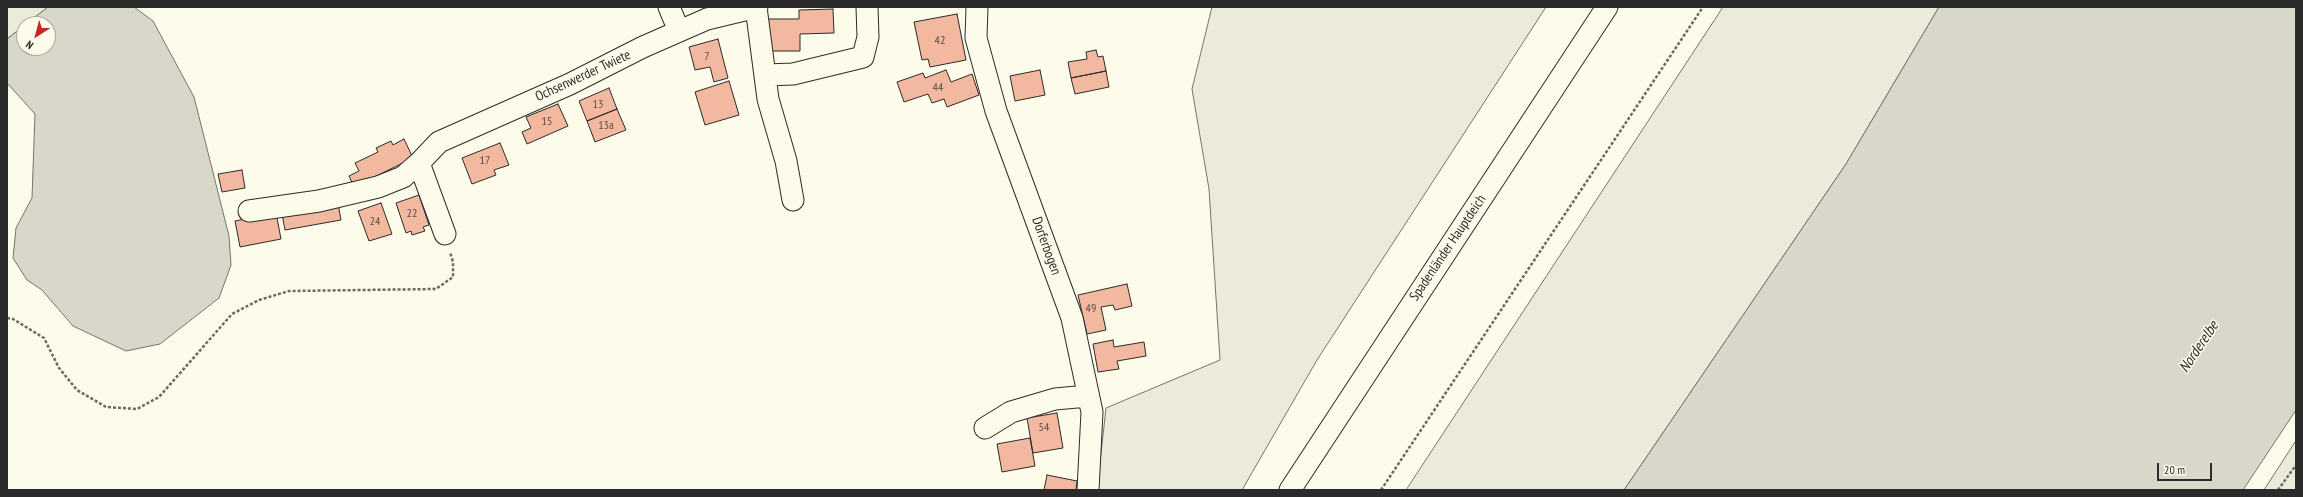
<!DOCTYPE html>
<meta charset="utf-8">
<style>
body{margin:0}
#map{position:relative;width:2303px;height:497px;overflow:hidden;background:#fdfbea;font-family:"PT Sans Narrow",sans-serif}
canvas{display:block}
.frame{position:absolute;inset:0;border:8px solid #2b2b2b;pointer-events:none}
.north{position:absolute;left:16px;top:16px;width:40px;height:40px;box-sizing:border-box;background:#fdfbea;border:1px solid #a9a89e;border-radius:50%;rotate:216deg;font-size:11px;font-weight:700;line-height:16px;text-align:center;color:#2b2b2b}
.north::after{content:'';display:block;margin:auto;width:14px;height:18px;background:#c62828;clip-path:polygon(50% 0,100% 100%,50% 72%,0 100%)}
.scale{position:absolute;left:2157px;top:463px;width:55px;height:18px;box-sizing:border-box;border:2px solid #2b2b2b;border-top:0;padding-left:5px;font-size:12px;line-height:14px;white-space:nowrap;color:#2b2b2b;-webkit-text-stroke:3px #fdfbea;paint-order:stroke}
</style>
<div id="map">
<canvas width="2303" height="497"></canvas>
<div class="frame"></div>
<div class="north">N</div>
<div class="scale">20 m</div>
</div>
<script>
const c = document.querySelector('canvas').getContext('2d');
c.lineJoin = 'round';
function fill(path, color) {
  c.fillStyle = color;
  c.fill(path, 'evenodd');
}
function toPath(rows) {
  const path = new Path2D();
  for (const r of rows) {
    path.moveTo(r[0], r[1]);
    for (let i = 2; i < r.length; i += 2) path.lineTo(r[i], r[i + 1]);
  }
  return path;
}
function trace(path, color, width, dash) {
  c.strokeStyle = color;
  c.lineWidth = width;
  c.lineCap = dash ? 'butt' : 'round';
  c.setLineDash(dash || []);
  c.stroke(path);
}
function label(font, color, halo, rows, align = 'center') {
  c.font = font + ' "PT Sans Narrow",sans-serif';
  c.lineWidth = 3;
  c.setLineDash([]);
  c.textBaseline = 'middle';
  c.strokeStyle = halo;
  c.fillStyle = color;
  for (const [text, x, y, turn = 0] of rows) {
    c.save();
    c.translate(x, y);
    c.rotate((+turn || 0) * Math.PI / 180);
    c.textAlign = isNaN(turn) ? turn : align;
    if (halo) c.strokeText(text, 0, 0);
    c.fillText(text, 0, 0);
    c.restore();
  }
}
const green = toPath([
 [7,7,48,7,7,39,7,7],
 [1212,7,1546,7,1317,360,1242,490,1097,490,1106,408,1220,360,1209,189,1192,89,1212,7],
 [1723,7,1939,7,1846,164,1624,490,1406,490,1723,7],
 [2296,441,2296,490,2264,490,2295,442,2296,441]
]);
fill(green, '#ecebdb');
trace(green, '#74746e', 1);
const water = toPath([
 [48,7,134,7,153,21,194,97,229,236,231,265,219,298,160,344,126,351,73,326,42,290,27,280,13,258,16,228,32,198,35,114,7,83,7,39,24,26,24,48,48,48,48,24,26,24,48,7],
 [1939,7,2296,7,2296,410,2243,490,1624,490,1846,164,1939,7]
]);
fill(water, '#d8d7c9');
trace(water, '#74746e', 1);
const building = toPath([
 [833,9,834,33,800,34,800,51,769,51,768,19,799,19,799,10,833,9],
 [957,14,966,60,930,67,928,59,922,60,914,22,957,14],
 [718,39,728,78,714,82,710,67,695,70,689,47,718,39],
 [1096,50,1098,57,1103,56,1106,71,1071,78,1068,62,1087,59,1086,52,1096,50],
 [946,70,951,82,972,74,979,95,947,107,944,99,932,103,928,94,904,102,897,82,923,73,925,78,946,70],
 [1040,70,1045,95,1015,101,1010,76,1040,70],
 [1106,71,1109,87,1075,94,1071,78,1106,71],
 [729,81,739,115,705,125,695,92,729,81],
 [609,88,617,109,587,121,579,101,609,88],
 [558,104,568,126,527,144,522,132,531,128,526,117,558,104],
 [617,109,626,130,595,142,587,121,617,109],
 [404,139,413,158,354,187,349,176,359,171,355,163,378,152,376,148,391,141,393,145,404,139],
 [500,143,509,165,494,170,496,175,472,184,462,158,500,143],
 [242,170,245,188,222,192,218,174,242,170],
 [419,195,429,225,423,227,425,231,412,235,411,231,406,233,396,203,419,195],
 [338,203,341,220,285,230,282,214,338,203],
 [381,203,392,234,369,241,358,211,381,203],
 [276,213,281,239,240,247,235,221,276,213],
 [1127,284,1132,306,1115,310,1113,305,1101,307,1106,330,1087,334,1078,295,1127,284],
 [1113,340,1114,347,1144,342,1146,356,1117,361,1119,369,1098,372,1093,344,1113,340],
 [1057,413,1063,448,1033,453,1027,418,1057,413],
 [1030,438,1035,466,1002,472,997,444,1030,438],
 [1047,475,1077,481,1076,490,1044,490,1047,475]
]);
fill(building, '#f2b8a0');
trace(building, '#2b2b2b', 1);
const minor = toPath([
 [669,7,679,31],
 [756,7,768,99,786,161,793,200],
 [977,7,976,38,996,111,1072,318,1092,412,1088,490],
 [766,75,793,74,863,57,868,37,867,7],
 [419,163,439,142,570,84,643,47,707,19,757,7],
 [249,211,319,201,378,187,403,177,419,163,445,234],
 [985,428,1011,412,1055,399,1088,396],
 [1290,490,1607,7]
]);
trace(minor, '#2b2b2b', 23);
trace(toPath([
 [7,318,13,319,44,338,59,368,77,390,106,407,137,409,159,397,232,314,259,300,289,291,436,289,453,277,453,262,450,252],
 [1381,490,1703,7],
 [2278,490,2296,465]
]), '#6a6964', 2.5, [3, 2]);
trace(minor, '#fdfbea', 21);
label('12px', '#5d4e48', null, [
 ["42",940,41],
 ["7",707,57],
 ["44",938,88],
 ["13",598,105],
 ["15",547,122],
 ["13a",606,126],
 ["17",485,161],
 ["22",412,214],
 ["24",375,222],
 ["49",1091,309],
 ["54",1044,428]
]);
label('14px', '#2b2b2b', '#fdfbea', [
 ["Ochsenwerder Twiete",583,76,-25],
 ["Dorferbogen",1046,246,70],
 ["Spadenländer Hauptdeich",1448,248,-56]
]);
label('italic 15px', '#2b2b2b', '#fdfbea', [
 ["Norderelbe",2199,347,-56]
]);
</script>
